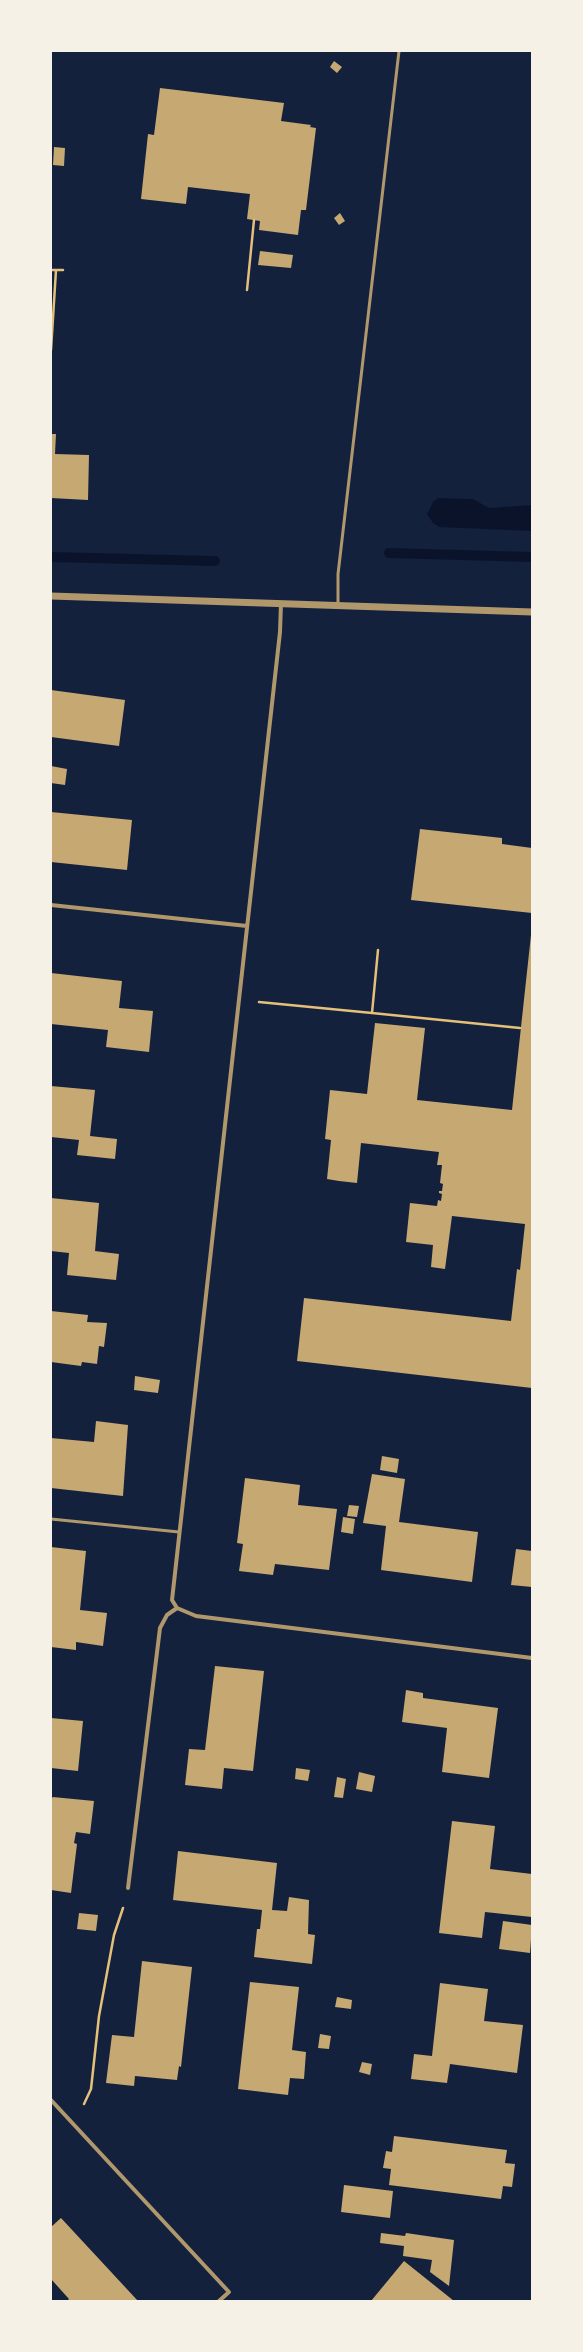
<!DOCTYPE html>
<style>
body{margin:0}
#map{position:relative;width:583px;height:2352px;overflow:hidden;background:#14213d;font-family:"DejaVu Sans",sans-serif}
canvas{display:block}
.frame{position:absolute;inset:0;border:52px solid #f6f1e7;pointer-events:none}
</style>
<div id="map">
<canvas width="583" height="2352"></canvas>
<div class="frame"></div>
</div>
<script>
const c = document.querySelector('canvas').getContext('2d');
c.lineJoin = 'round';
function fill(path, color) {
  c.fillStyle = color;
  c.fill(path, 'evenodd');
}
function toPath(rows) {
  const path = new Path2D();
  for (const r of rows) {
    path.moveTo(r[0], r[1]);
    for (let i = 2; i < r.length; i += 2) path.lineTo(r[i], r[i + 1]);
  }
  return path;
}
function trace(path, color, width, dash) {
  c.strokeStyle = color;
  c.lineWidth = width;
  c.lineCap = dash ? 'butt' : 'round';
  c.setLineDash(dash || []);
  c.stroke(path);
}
fill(toPath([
 [438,498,473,499,489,508,532,505,532,531,439,527,433,523,427,514,433,502]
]), '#0b132b');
trace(toPath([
 [389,553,532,557],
 [51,557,215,561]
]), '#0b132b', 10);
fill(toPath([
 [334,61,342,67,337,73,330,67],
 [160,88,284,103,281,121,311,125,310,127,316,128,306,210,301,210,298,235,259,230,260,221,247,219,250,194,188,187,186,204,141,199,148,134,154,135],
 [54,147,65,148,64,166,53,165],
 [340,213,345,221,339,225,334,218],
 [260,251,293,255,291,268,258,265],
 [51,434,56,434,55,454,89,455,88,500,51,498],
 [51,690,125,700,119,746,51,737],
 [51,766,67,769,65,785,51,783],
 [51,812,132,820,127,870,51,862],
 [420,829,502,838,502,844,532,848,532,913,411,900],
 [531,935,532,1388,297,1361,304,1298,511,1321,517,1269,520,1270,525,1224,452,1216,445,1269,431,1267,433,1245,406,1242,410,1203,437,1206,438,1200,441,1201,442,1194,439,1193,439,1191,442,1191,443,1184,440,1183,442,1165,437,1165,439,1152,361,1143,357,1183,339,1181,327,1179,331,1140,325,1139,330,1090,367,1094,375,1023,425,1028,417,1100,512,1110],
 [51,973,122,981,119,1008,153,1011,149,1052,106,1047,108,1030,51,1024],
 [51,1086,95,1090,90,1136,117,1139,115,1159,77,1155,79,1140,51,1137],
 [51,1198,99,1203,95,1251,119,1254,116,1280,67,1275,69,1253,51,1251],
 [51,1311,88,1315,87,1322,107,1323,104,1347,99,1346,97,1364,82,1362,81,1366,51,1362],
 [135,1376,160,1380,158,1393,134,1390],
 [96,1421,128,1425,123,1496,51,1488,51,1438,94,1442],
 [382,1456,399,1459,397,1473,380,1470],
 [372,1474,405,1479,399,1522,478,1532,472,1582,381,1570,386,1526,363,1523],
 [245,1478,300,1485,298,1505,337,1509,329,1570,275,1564,273,1575,239,1571,243,1544,237,1543],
 [349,1505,359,1506,357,1517,347,1516],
 [343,1517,355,1519,353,1534,341,1532],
 [51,1547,86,1551,80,1610,107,1613,103,1646,76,1642,76,1650,51,1647],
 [516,1549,532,1551,532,1587,511,1585],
 [215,1666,264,1671,253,1771,224,1768,222,1789,185,1785,189,1749,205,1750],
 [406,1690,423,1693,423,1698,498,1708,489,1778,442,1772,447,1728,402,1722],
 [51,1718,83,1721,78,1771,51,1768],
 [296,1768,310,1770,308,1781,295,1779],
 [359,1772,375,1776,372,1792,356,1789],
 [337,1777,346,1779,343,1798,334,1797],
 [53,1797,94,1801,90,1834,76,1832,74,1843,77,1844,71,1893,51,1890,51,1799],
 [452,1821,495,1826,490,1869,532,1874,532,1917,485,1912,482,1938,439,1933],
 [178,1851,277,1863,272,1910,287,1911,289,1897,309,1900,308,1934,315,1935,312,1964,254,1957,257,1929,260,1929,262,1910,173,1900],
 [79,1913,98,1915,96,1931,77,1929],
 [503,1921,532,1925,530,1953,499,1949],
 [142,1961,192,1967,181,2067,179,2066,177,2080,135,2076,134,2086,106,2083,112,2035,134,2037],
 [250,1982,299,1987,292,2050,306,2052,304,2079,290,2078,288,2095,238,2089],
 [440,1983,488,1989,484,2021,523,2025,517,2073,450,2064,447,2083,411,2079,414,2054,432,2056],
 [337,1997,352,2000,351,2009,335,2007],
 [320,2034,331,2036,329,2049,318,2048],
 [362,2062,372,2064,370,2075,359,2072],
 [394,2136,507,2150,505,2163,515,2164,512,2187,503,2186,501,2199,389,2185,391,2169,383,2168,386,2151,392,2152],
 [344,2185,393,2191,390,2218,341,2212],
 [61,2218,138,2301,67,2301,69,2299,51,2279,51,2227],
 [381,2233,405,2236,406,2233,454,2240,449,2286,430,2272,432,2260,403,2256,404,2246,380,2243],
 [404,2261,454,2301,371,2301]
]), '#c6a872');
trace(toPath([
 [51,270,63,270],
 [247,290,254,220],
 [51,350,56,270],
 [378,950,372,1013,520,1028],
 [259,1002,372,1013],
 [84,2104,91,2089,99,2016,114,1935,123,1908]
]), '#e5c07b', 2.5);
trace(toPath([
 [338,605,338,574,399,51],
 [51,1519,179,1532]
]), '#b1986c', 3);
trace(toPath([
 [281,603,280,632,172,1600,177,1608,196,1616,532,1658],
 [51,905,247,926],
 [128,1888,160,1628,167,1615,177,1608],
 [51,2100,229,2292,219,2301]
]), '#b1986c', 4);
trace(toPath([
 [51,596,532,612]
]), '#b1986c', 7);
</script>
